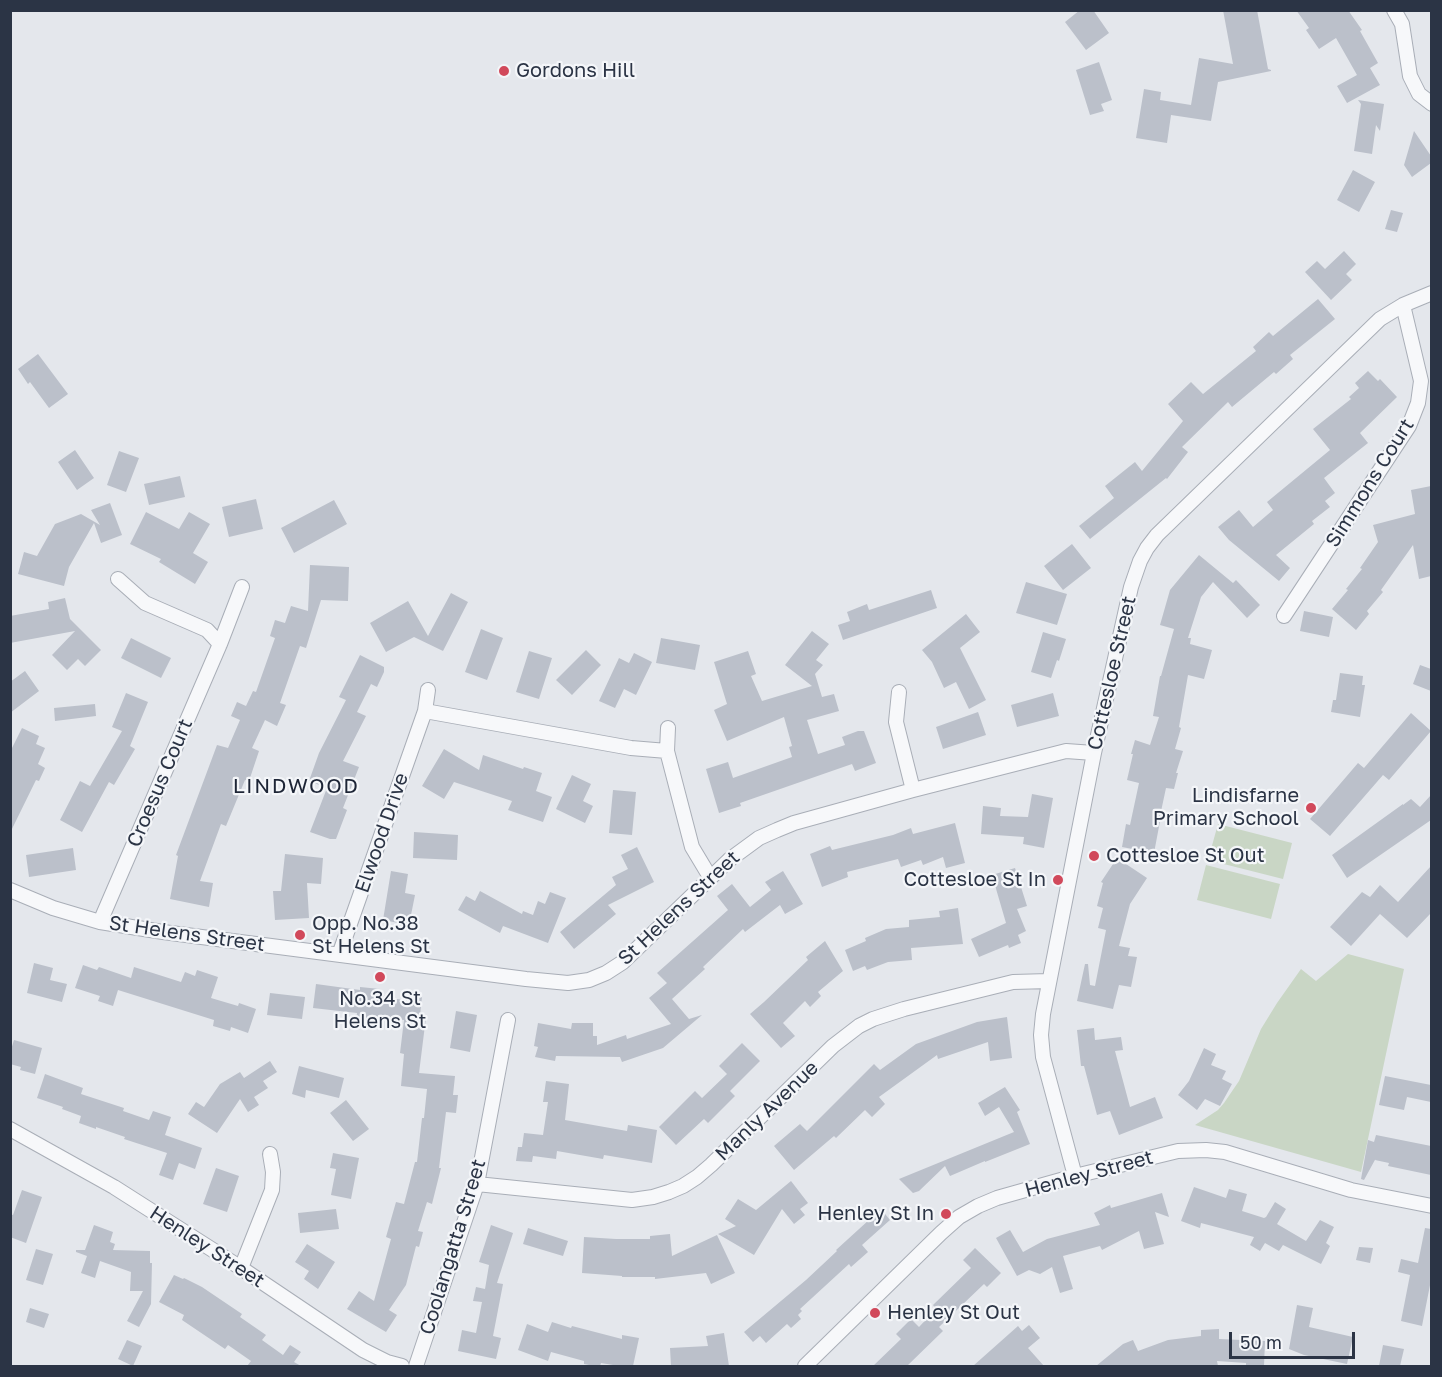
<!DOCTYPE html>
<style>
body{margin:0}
#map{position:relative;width:1442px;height:1377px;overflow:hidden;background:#e4e7ec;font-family:"Golos Text",sans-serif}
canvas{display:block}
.frame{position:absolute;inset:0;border:12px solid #2b3445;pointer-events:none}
.scale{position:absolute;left:1229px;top:1332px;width:126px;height:27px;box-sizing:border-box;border:3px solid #2b3445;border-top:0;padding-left:8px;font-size:18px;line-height:21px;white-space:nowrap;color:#2b3445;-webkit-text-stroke:4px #f4f6f9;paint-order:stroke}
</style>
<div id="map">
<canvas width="1442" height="1377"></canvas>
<div class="frame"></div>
<div class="scale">50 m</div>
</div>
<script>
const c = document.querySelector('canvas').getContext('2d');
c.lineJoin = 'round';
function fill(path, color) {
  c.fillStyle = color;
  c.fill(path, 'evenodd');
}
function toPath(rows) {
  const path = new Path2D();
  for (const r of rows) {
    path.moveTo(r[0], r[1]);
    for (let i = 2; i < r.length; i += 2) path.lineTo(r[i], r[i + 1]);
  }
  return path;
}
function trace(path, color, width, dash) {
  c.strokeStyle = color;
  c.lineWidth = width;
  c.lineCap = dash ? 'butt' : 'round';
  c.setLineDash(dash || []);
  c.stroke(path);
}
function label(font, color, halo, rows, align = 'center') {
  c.font = font + ' "Golos Text",sans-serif';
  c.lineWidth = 4.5;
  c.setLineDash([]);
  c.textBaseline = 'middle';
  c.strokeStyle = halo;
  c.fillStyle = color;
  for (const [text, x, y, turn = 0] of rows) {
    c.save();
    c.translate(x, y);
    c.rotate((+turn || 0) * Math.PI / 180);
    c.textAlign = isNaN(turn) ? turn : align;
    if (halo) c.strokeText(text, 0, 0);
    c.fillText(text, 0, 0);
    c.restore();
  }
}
fill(toPath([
 [1218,824,1292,843,1283,879,1208,860],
 [1206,865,1280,884,1271,919,1197,900],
 [1348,954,1404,969,1361,1172,1195,1125,1218,1110,1224,1103,1239,1081,1261,1029,1277,1003,1301,969,1316,981]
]), '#c9d6c5');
fill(toPath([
 [1080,10,1093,10,1109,33,1086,50,1065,22],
 [1223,10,1257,10,1268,69,1271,70,1271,71,1218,82,1211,121,1171,115,1167,143,1136,138,1144,89,1161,92,1160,100,1191,105,1199,58,1233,64],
 [1296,10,1348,10,1362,30,1360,31,1378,63,1370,68,1380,85,1347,103,1337,86,1357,75,1336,38,1319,49,1306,30,1309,28],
 [1099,62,1112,100,1101,104,1104,111,1090,115,1076,70],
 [1358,100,1384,104,1380,131,1376,125,1372,154,1354,151,1361,104],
 [1414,131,1431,156,1431,163,1412,177,1404,165],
 [1353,170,1375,182,1359,212,1337,200],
 [1391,210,1403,213,1397,232,1385,229],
 [1344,251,1356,264,1346,274,1352,280,1331,300,1305,272,1317,261,1325,269],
 [1318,299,1335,319,1290,355,1293,359,1276,374,1274,372,1232,407,1228,402,1182,447,1188,452,1167,479,1166,478,1090,539,1079,526,1114,498,1105,486,1135,462,1142,471,1183,421,1168,404,1191,382,1203,394,1256,351,1253,347,1269,332,1273,336],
 [38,354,68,394,49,408,30,382,28,384,18,369],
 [1368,371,1378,381,1380,379,1397,397,1360,433,1368,443,1324,478,1335,493,1325,501,1330,507,1312,521,1314,524,1276,555,1290,568,1279,581,1229,540,1218,527,1239,510,1253,527,1273,510,1267,502,1330,450,1313,429,1351,399,1349,397,1359,388,1355,383],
 [75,450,94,478,77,490,58,462],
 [119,451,139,458,126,492,107,485],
 [180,476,185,497,149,505,144,484],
 [1431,486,1431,576,1419,579,1413,545,1381,590,1383,592,1367,611,1369,614,1356,630,1332,609,1348,590,1346,589,1362,569,1360,568,1378,542,1373,525,1415,514,1411,490],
 [256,499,263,529,229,537,222,507],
 [334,500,347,524,294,553,281,528],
 [110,503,122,535,101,543,94,523,69,567,64,586,18,574,24,552,37,556,55,524,81,514,100,525,91,510],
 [146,512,179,529,189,512,210,524,193,553,208,562,195,584,159,562,161,559,130,544],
 [1072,544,1091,568,1063,590,1044,566],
 [1199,555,1233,583,1236,580,1260,605,1247,618,1213,582,1201,597,1188,638,1191,638,1190,644,1212,650,1204,679,1188,675,1179,727,1181,728,1175,749,1183,751,1176,773,1178,773,1174,789,1166,788,1160,816,1161,816,1154,853,1122,847,1126,824,1130,825,1139,783,1127,780,1133,754,1131,754,1135,740,1150,745,1159,717,1153,716,1160,676,1161,676,1174,629,1160,625,1170,590],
 [310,565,349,567,348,601,321,600,306,648,300,646,280,703,286,705,277,726,265,720,252,748,259,751,249,781,245,780,226,826,221,824,200,881,213,883,209,907,170,899,178,856,176,855,217,745,228,748,240,720,231,716,237,702,246,706,253,691,256,692,275,638,270,636,275,620,285,623,291,606,308,611],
 [1026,582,1067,594,1057,625,1016,613],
 [931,590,937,608,843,640,838,625,850,621,847,612,867,604,869,610],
 [451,593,468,602,443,651,414,637,386,652,370,623,408,601,428,636],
 [65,598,70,619,101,650,85,666,78,659,67,670,52,655,75,631,10,643,10,616,49,609,48,602],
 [1304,611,1333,617,1329,637,1300,631],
 [966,614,980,632,960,648,986,700,969,709,956,682,944,688,932,662,922,650],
 [481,629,503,638,487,680,465,672],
 [812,631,829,644,816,660,823,665,815,674,822,697,834,694,839,711,807,720,818,754,845,745,842,737,858,731,864,731,876,763,855,771,852,764,740,803,741,806,719,813,706,769,728,762,733,778,792,757,789,747,792,746,784,717,727,741,714,710,727,704,714,662,748,651,756,674,751,676,762,701,812,686,785,665],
 [1043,632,1066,639,1059,661,1057,660,1051,678,1031,672],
 [131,638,171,658,161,678,121,658],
 [661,638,700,645,695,670,656,663],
 [586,650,601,665,572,695,556,680],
 [529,651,552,658,539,699,516,692],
 [634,653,652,662,636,695,624,689,615,708,599,701,619,658,629,663],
 [360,655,384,667,384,672,377,687,371,684,357,712,366,716,343,761,359,767,343,808,347,810,336,839,330,839,310,832,327,788,309,781,319,753,346,700,339,697],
 [1420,665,1431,669,1431,691,1413,684],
 [25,671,39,691,10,713,10,682],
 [1340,673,1363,676,1362,685,1365,685,1360,717,1331,712,1333,700,1336,700],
 [126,693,148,702,130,746,135,749,114,785,109,782,82,832,60,820,80,781,90,786,122,731,112,727],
 [1053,693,1059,716,1017,727,1011,705],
 [95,704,96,716,55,721,54,708],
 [978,712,986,735,943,749,936,727],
 [1411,713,1431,731,1389,780,1383,775,1330,836,1310,819,1358,763,1364,768],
 [22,728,39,736,36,744,45,748,38,764,45,768,39,781,36,780,10,833,10,752],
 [444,749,479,770,483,755,523,769,524,767,542,773,536,791,552,797,543,822,508,810,512,801,454,782,444,799,422,786],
 [572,775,591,784,583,801,593,806,585,823,556,809],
 [613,790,636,792,632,835,609,833],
 [1032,794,1053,798,1044,848,1023,844,1024,837,981,834,983,806,1001,808,1000,816,1028,817],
 [1431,795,1431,820,1347,878,1332,855,1403,804,1403,805,1411,799,1420,807],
 [955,823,965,863,946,868,943,857,923,865,921,860,901,867,898,859,847,872,848,877,822,887,810,854,830,846,832,850,893,835,911,828,913,834],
 [414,832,458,835,457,860,413,858],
 [637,847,654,882,608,905,616,914,574,949,560,932,616,885,612,877,628,869,621,855],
 [73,848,76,870,29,877,26,855],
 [285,854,323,858,321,884,307,883,309,918,275,920,273,891,281,891],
 [1117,858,1147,878,1130,904,1119,946,1130,948,1128,956,1137,957,1131,987,1119,985,1113,1009,1077,1001,1085,964,1088,964,1090,985,1095,986,1106,930,1098,928,1103,908,1097,906,1103,883,1101,882],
 [1431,866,1431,913,1407,938,1380,914,1351,946,1330,927,1362,892,1370,897,1380,885,1398,902],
 [1015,868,1027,906,1017,909,1026,931,1018,935,1021,943,1009,948,1008,945,979,957,971,939,1006,923,992,875],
 [391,871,408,874,405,893,415,895,409,925,383,920],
 [783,871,803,904,785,914,780,905,745,932,743,929,703,967,705,969,672,999,689,1019,702,1015,663,1048,622,1062,620,1057,556,1056,555,1061,535,1057,538,1047,534,1046,538,1023,571,1029,572,1023,593,1023,593,1036,597,1036,597,1045,626,1035,627,1039,671,1024,649,998,667,983,657,973,728,910,717,896,732,884,750,907,771,890,765,882],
 [480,891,522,914,523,911,533,915,538,901,545,904,550,892,566,898,548,943,503,926,500,933,458,910,466,896,475,901],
 [958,908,963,944,911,948,912,960,888,962,867,970,865,966,853,971,845,950,866,941,865,938,886,929,909,927,909,920,940,917,939,911],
 [825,941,843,971,818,992,821,996,810,1007,805,1001,783,1023,795,1036,781,1048,750,1014,764,1002,808,960,806,957],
 [34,963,53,968,50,980,67,984,62,1002,27,993],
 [83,965,97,970,99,967,131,978,134,967,181,982,185,972,195,976,197,970,218,977,211,998,238,1006,239,1003,256,1009,248,1033,231,1027,230,1031,213,1026,214,1020,118,990,113,1006,98,1001,100,996,75,988],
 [316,984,360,990,360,987,380,989,386,998,406,1000,407,995,422,997,420,1016,426,1017,419,1073,455,1076,453,1095,458,1095,456,1113,446,1112,439,1168,441,1168,432,1204,427,1202,418,1231,423,1232,419,1247,416,1246,406,1285,389,1310,397,1315,386,1332,347,1309,359,1291,374,1301,391,1239,386,1237,396,1202,404,1204,415,1162,417,1162,422,1118,424,1118,427,1089,401,1086,404,1054,400,1053,404,1020,371,1016,370,1024,356,1022,357,1013,313,1008],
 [270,993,305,997,302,1019,267,1015],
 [456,1011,477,1015,470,1052,450,1048],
 [1007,1017,1012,1058,990,1061,988,1042,938,1059,937,1055,879,1097,885,1104,872,1117,865,1110,836,1138,834,1136,794,1170,774,1146,800,1124,807,1131,874,1064,880,1070,916,1044,977,1022],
 [1094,1028,1095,1040,1121,1037,1123,1050,1115,1051,1130,1107,1155,1097,1163,1118,1119,1135,1110,1111,1097,1115,1084,1066,1081,1066,1077,1030],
 [14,1040,42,1048,35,1074,20,1070,21,1067,10,1064,10,1053],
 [742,1043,760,1061,730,1091,735,1096,708,1123,704,1119,676,1145,659,1127,695,1091,702,1098,727,1074,719,1066],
 [1204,1048,1216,1054,1211,1065,1226,1071,1222,1079,1232,1084,1220,1106,1205,1099,1197,1110,1178,1095,1189,1081],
 [270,1061,277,1072,263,1081,268,1088,254,1097,259,1105,248,1112,240,1099,217,1133,188,1114,196,1102,204,1107,220,1084,240,1072,244,1078],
 [299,1066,344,1078,339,1098,306,1090,305,1098,292,1094],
 [45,1074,83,1088,81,1094,124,1108,123,1111,149,1120,153,1111,171,1117,165,1135,202,1148,195,1169,179,1163,173,1180,159,1175,167,1153,124,1139,125,1137,96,1127,96,1129,79,1123,81,1116,62,1109,63,1107,37,1098],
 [1385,1076,1431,1085,1431,1102,1407,1097,1404,1110,1379,1105],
 [546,1081,569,1084,565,1120,627,1131,628,1125,657,1130,652,1163,604,1155,603,1159,557,1151,556,1159,533,1156,532,1162,516,1161,518,1147,522,1147,524,1133,543,1135,548,1102,543,1102],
 [1005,1087,1020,1110,1017,1112,1030,1144,985,1162,985,1161,950,1176,945,1166,919,1191,913,1193,899,1179,1014,1132,999,1107,985,1116,978,1103],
 [346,1100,369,1129,353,1141,330,1113],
 [1376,1135,1431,1146,1431,1175,1388,1166,1389,1163,1375,1160,1376,1158,1364,1180,1361,1179,1368,1140,1374,1142],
 [333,1153,359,1158,351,1199,331,1195,336,1169,330,1168],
 [216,1168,239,1176,227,1212,203,1204],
 [791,1181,808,1203,800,1209,805,1215,794,1224,782,1209,754,1255,718,1234,736,1226,725,1219,738,1199,756,1210],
 [1194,1187,1226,1198,1229,1189,1247,1194,1242,1211,1264,1218,1266,1217,1275,1202,1286,1209,1277,1224,1306,1241,1320,1220,1334,1227,1326,1243,1330,1246,1321,1264,1283,1245,1279,1251,1265,1243,1260,1251,1250,1245,1254,1237,1201,1223,1200,1228,1181,1221],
 [22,1190,42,1197,26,1243,10,1237,10,1214,13,1215],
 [1162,1193,1169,1217,1155,1212,1164,1244,1144,1249,1139,1231,1102,1250,1100,1246,1063,1256,1073,1289,1060,1293,1052,1267,1040,1274,1029,1270,1017,1276,996,1238,1010,1230,1023,1252,1047,1239,1100,1225,1094,1213,1110,1205,1111,1208],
 [336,1209,339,1229,300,1233,298,1213],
 [881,1209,890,1220,862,1245,868,1252,851,1267,849,1264,800,1309,802,1311,798,1315,801,1319,791,1328,787,1324,766,1343,760,1336,753,1342,744,1332,806,1280,837,1251,836,1250],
 [94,1225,113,1232,110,1242,115,1244,113,1250,150,1251,150,1263,152,1263,151,1304,139,1327,127,1321,143,1291,130,1291,131,1272,100,1261,95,1278,81,1273,87,1256,76,1252,76,1250,85,1250],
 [491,1225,513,1233,497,1283,503,1284,493,1336,501,1338,496,1359,458,1351,462,1330,476,1333,482,1302,473,1301,476,1287,485,1289,489,1265,479,1262],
 [528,1228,568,1241,563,1256,523,1244],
 [1425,1228,1431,1229,1431,1280,1422,1326,1401,1321,1410,1275,1398,1272,1401,1259,1418,1263],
 [670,1234,672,1256,717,1235,735,1273,711,1284,706,1273,655,1279,655,1277,622,1277,622,1276,582,1273,584,1237,616,1239,650,1239,650,1236],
 [307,1244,335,1262,318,1289,304,1279,309,1271,295,1262],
 [1359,1247,1373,1248,1370,1263,1356,1260],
 [975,1248,1001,1273,987,1287,984,1284,939,1327,943,1331,907,1366,873,1366,901,1339,896,1334,911,1319,919,1327,936,1309,933,1305,971,1268,963,1260],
 [36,1249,53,1254,43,1285,26,1280],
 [174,1275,183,1279,184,1278,202,1287,242,1314,240,1317,266,1335,262,1340,283,1355,290,1345,301,1352,294,1362,301,1366,247,1366,251,1361,228,1345,225,1349,182,1320,184,1315,159,1302],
 [1297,1305,1313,1308,1309,1327,1353,1337,1347,1364,1304,1355,1289,1349],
 [30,1308,49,1314,44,1328,26,1322],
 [552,1322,571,1328,572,1326,622,1339,622,1335,639,1338,633,1366,619,1366,601,1363,600,1366,594,1366,584,1364,584,1361,551,1352,548,1361,518,1350,527,1324,548,1332],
 [1029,1325,1040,1338,1028,1348,1044,1366,973,1366,1018,1326,1022,1331],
 [1219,1329,1219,1339,1265,1341,1264,1366,1246,1366,1246,1363,1217,1361,1218,1366,1096,1366,1123,1344,1133,1340,1138,1351,1168,1340,1201,1336,1201,1330],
 [724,1333,729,1366,671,1366,670,1348,708,1346,706,1336],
 [127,1340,142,1346,133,1366,118,1359],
 [1383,1345,1404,1349,1400,1366,1379,1366]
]), '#bbc0ca');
const minor = toPath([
 [1394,10,1402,24,1410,76,1419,94,1432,104],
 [118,579,145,603,207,630,220,644],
 [1284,616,1409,426,1418,403,1421,381,1403,305],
 [899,692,896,722,913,790],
 [425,711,631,748,667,751],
 [668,728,667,751,692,847,710,877],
 [10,890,53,908,100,922,163,932,526,979,568,983,589,980,606,973,623,962,729,860,759,838,777,830,794,823,913,790,1066,751,1094,753],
 [100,922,220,644,242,587],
 [339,955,425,711,428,690],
 [10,1129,114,1187,241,1268,363,1350,387,1362,402,1366],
 [1075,1176,1043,1057,1041,1035,1043,1014,1094,753,1131,587,1140,561,1147,548,1157,535,1380,319,1403,305,1432,293],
 [477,1184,632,1200,653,1197,669,1192,683,1186,697,1177,711,1165,833,1046,859,1026,873,1019,904,1009,1013,982,1049,981],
 [241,1268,272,1190,273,1172,270,1154],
 [416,1366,477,1184,508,1020],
 [805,1366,941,1233,959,1217,978,1206,997,1198,1075,1176,1178,1151,1206,1150,1225,1152,1351,1190,1432,1206]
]);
trace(minor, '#a9aeb7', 16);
trace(minor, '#f7f8fa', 14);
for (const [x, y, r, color] of [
 [504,71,6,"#d1495b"],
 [1311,808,6,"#d1495b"],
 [1094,856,6,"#d1495b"],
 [1058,880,6,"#d1495b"],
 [300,935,6,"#d1495b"],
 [380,977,6,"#d1495b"],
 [946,1214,6,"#d1495b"],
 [875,1313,6,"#d1495b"]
]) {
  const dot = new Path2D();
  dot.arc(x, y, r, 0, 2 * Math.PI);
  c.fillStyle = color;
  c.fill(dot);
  trace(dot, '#f4f6f9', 2);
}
label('20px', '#2b3445', '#f4f6f9', [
 ["Gordons Hill",516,71],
 ["Lindisfarne",1299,796,"right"],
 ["Primary School",1299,819,"right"],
 ["Cottesloe St Out",1106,856],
 ["Cottesloe St In",1046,880,"right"],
 ["Opp. No.38",312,924],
 ["St Helens St",312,947],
 ["No.34 St",380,999,"center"],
 ["Helens St",380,1022,"center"],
 ["Henley St In",934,1214,"right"],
 ["Henley St Out",887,1313]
], 'left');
label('20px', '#2b3445', '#f4f6f9', [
 ["Simmons Court",1370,483,-58],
 ["Cottesloe Street",1112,673,-77],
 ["Croesus Court",160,783,-67],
 ["Elwood Drive",382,833,-71],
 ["St Helens Street",679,908,-43],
 ["St Helens Street",187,934,8],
 ["Manly Avenue",767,1111,-44],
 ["Henley Street",1089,1174,-15],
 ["Henley Street",207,1247,33],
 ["Coolangatta Street",453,1247,-73]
]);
c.letterSpacing = '1.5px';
label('21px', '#1d2536', '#f4f6f9', [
 ["LINDWOOD",296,786]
]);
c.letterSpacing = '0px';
</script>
